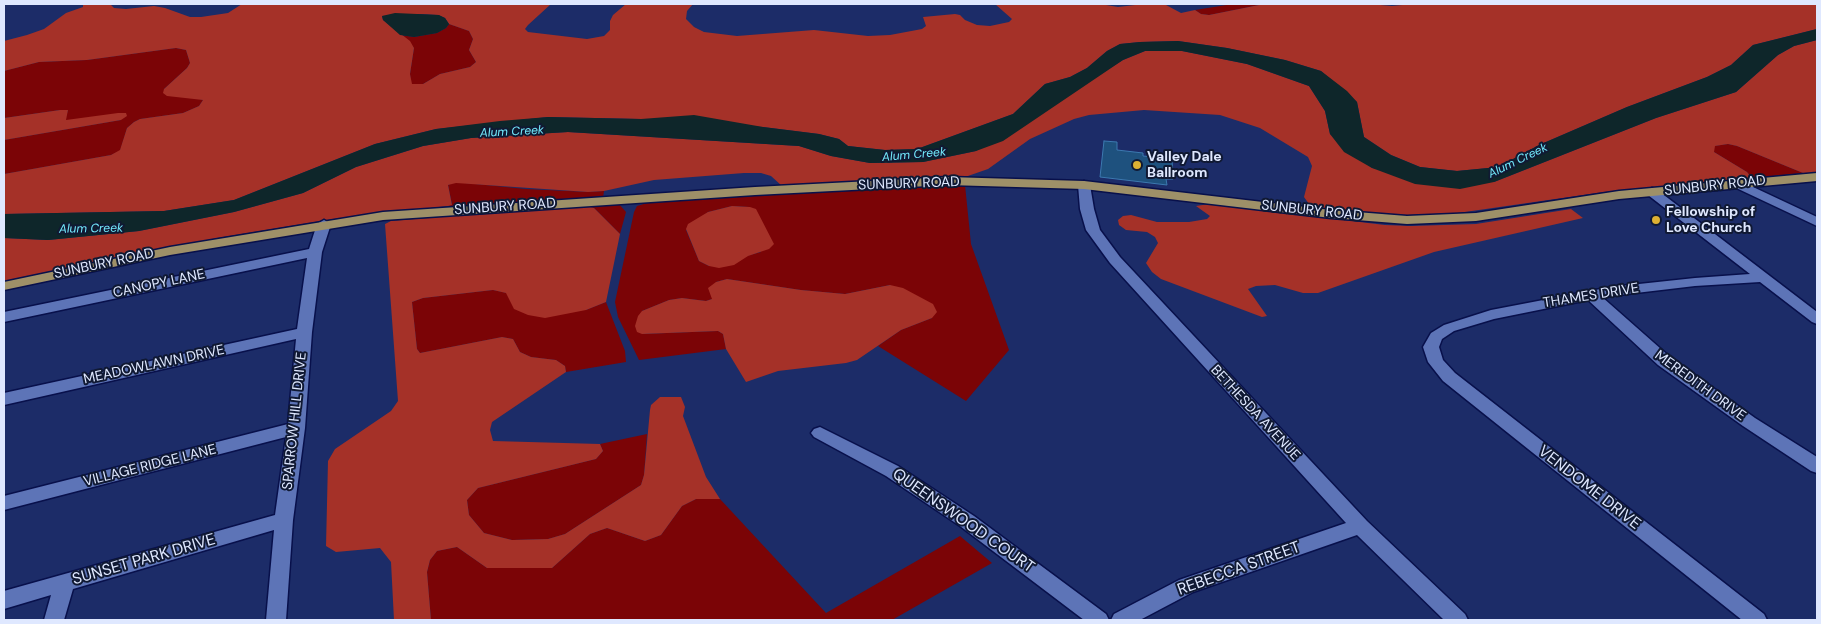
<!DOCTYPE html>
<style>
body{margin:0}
#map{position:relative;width:1821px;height:624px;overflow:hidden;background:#1c2c68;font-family:"DM Sans",sans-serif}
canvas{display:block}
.frame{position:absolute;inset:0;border:5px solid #dfe8ff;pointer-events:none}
</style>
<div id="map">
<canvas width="1821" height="624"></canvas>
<div class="frame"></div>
</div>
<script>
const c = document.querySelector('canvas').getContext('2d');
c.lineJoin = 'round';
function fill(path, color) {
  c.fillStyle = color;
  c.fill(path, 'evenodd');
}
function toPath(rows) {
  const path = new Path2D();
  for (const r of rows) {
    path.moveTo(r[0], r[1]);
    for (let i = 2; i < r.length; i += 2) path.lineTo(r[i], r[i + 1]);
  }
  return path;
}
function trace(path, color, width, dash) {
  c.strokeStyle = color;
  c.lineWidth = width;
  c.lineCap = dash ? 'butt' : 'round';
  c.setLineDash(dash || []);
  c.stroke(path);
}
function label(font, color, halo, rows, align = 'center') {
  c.font = font + ' "DM Sans",sans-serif';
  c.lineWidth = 4;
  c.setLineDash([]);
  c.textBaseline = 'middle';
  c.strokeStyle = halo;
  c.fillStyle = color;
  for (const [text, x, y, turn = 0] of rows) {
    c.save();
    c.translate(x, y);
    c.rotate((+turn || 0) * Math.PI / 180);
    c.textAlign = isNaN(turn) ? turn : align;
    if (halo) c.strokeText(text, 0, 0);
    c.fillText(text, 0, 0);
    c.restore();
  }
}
fill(toPath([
 [1233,4,1264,4,1209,15,1201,14,1195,10],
 [449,24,469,31,473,39,469,50,476,62,470,67,440,74,423,84,411,84,410,74,414,48,400,35,414,37,437,33,446,28],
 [176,48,186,50,190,63,187,68,164,89,203,100,199,106,183,113,140,119,134,122,127,128,120,151,111,155,4,174,4,140,121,120,65,120,68,110,60,110,4,118,4,71,39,62,87,60],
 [1728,144,1737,146,1803,173,1752,178,1747,172,1714,152,1714,146],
 [455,182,526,189,588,192,604,191,603,198,448,206,452,204,448,185],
 [922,185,965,185,971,244,1009,350,966,401,878,346,901,330,932,318,890,285,845,294,801,290,727,279,716,282,712,299,706,301,682,298,669,300,642,311,642,334,718,331,723,334,726,349,639,360,618,317,615,302,634,212,637,206,647,203],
 [732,206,749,207,761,252,709,266,699,261,686,230,708,212],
 [618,203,626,212,620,234,594,208,584,205],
 [493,290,586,310,606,302,625,351,626,362,566,372,565,366,556,360,531,357,520,352,513,339,502,337,420,353,417,349,412,302,423,298],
 [647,434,644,475,641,485,565,534,548,539,512,540,484,533,469,515,467,500,478,488,596,459,603,451,600,444],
 [696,499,720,499,826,613,960,536,992,563,892,620,431,620,427,572,430,560,437,551,457,547,487,568,552,568,590,534,607,528,645,541,661,535,682,506]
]), '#7b0406');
fill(toPath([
 [83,4,110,4,114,8,126,9,154,6,165,8,190,17,201,17,228,13,242,4,551,4,528,25,525,29,528,32,587,39,604,36,610,30,610,21,613,15,626,4,693,4,687,11,686,19,694,27,704,32,737,36,814,30,868,36,890,35,922,29,926,26,923,17,955,14,960,15,965,20,977,25,990,26,1009,22,1012,19,995,4,1100,4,1118,7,1144,4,1166,5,1181,13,1195,10,1201,14,1209,15,1264,4,1369,4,1392,6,1413,4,1817,4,1817,29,1753,45,1731,65,1707,77,1627,107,1539,145,1499,167,1457,171,1420,167,1391,155,1364,137,1357,102,1321,71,1285,60,1227,48,1178,41,1140,42,1120,44,1107,51,1087,68,1070,77,1045,84,1013,114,917,149,885,150,848,146,839,139,819,134,763,127,641,119,548,117,436,129,375,144,234,200,164,211,4,214,4,174,111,155,120,150,127,128,134,122,140,119,183,113,199,106,203,100,167,96,163,93,164,89,187,68,190,63,186,50,176,48,87,60,39,62,4,71,4,41,27,35,44,29,66,13,83,7],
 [420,14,438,15,445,18,449,24,469,31,473,39,469,50,476,62,470,67,440,74,423,84,412,84,410,74,414,48,410,41,383,20,382,16],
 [1817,40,1817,173,1803,173,1737,146,1728,144,1715,146,1714,152,1747,172,1752,178,1604,192,1458,213,1408,215,1371,214,1317,208,1309,204,1304,197,1312,166,1308,157,1260,128,1220,115,1144,110,1089,115,1074,119,1030,139,988,169,965,177,908,178,782,186,771,176,761,173,744,173,654,180,604,191,588,192,456,183,448,185,452,205,448,206,333,219,217,238,4,282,4,238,48,240,139,231,234,212,303,193,356,167,423,146,471,138,568,132,799,146,831,156,870,163,923,162,976,151,1123,60,1145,51,1182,51,1247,64,1309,86,1325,111,1330,134,1372,168,1494,182,1656,118,1736,92,1778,55,1794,46],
 [60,110,68,110,66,120,118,113,126,113,127,116,121,120,4,140,4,118],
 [1209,204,1385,225,1411,226,1476,224,1571,209,1583,218,1434,252,1318,293,1303,293,1275,285,1256,286,1248,289,1267,316,1262,317,1161,279,1152,272,1146,263,1158,243,1155,237,1147,232,1126,230,1119,225,1118,220,1123,216,1131,215,1157,222,1189,222,1207,219,1210,216,1196,206],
 [584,205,594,208,620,234,606,302,586,310,545,318,528,315,514,309,506,293,493,290,423,298,412,302,417,349,420,353,502,337,513,339,520,352,531,357,556,360,565,366,566,372,492,422,490,430,493,441,600,444,603,451,596,459,478,488,467,500,469,515,484,533,512,540,548,539,565,534,641,485,644,475,650,410,651,405,660,397,681,397,685,407,683,416,706,477,720,499,696,499,682,506,661,535,645,541,607,528,590,534,552,568,487,568,457,547,437,551,430,560,427,572,431,620,394,620,391,562,380,548,336,552,326,546,328,461,335,449,391,411,398,401,385,224,391,221],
 [732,206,750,207,756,209,774,244,769,249,748,256,734,265,719,268,709,266,699,261,686,229,688,224,708,212],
 [727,279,801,290,845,294,890,285,903,288,933,304,937,312,932,318,901,330,857,360,846,363,778,371,746,382,726,349,723,334,718,331,642,334,637,332,635,326,638,316,642,311,669,300,682,298,706,301,712,299,708,288,716,282]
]), '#a53128');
fill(toPath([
 [395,13,439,15,445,18,449,24,446,28,437,33,414,37,400,35,383,20,382,16],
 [1817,29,1817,40,1794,46,1778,55,1736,92,1656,118,1494,182,1460,189,1415,184,1372,168,1344,152,1330,134,1325,111,1309,86,1247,64,1182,51,1145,51,1123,60,1003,141,976,151,923,162,870,163,831,156,799,146,568,132,471,138,423,146,356,167,303,193,234,212,139,231,48,240,4,238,4,214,164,211,234,200,375,144,436,129,500,121,548,117,641,119,694,115,763,127,819,134,839,139,848,146,885,150,917,149,1013,114,1045,84,1070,77,1087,68,1107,51,1120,44,1140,42,1178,41,1227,48,1285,60,1321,71,1347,91,1357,102,1364,137,1391,155,1420,167,1457,171,1498,167,1539,145,1627,107,1707,77,1731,65,1753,45]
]), '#0e262a');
const building = toPath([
 [1104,141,1117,142,1117,150,1143,153,1143,156,1172,159,1173,179,1166,179,1167,185,1100,177,1104,141]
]);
fill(building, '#1e517e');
trace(building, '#3c79b0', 1);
const minor = toPath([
 [1736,179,1817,217,1817,226,1732,186,1730,183,1736,179],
 [1084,181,1090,185,1094,209,1100,230,1120,257,1367,521,1465,614,1468,620,1444,620,1357,535,1193,592,1140,620,1111,620,1114,614,1179,580,1346,523,1110,263,1086,230,1080,209,1078,185,1084,181],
 [1652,188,1656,189,1817,312,1817,324,1812,322,1760,282,1695,286,1602,297,1670,357,1755,418,1817,457,1817,473,1811,471,1743,426,1658,365,1588,300,1494,319,1454,331,1442,339,1439,347,1443,360,1455,373,1764,614,1767,620,1742,620,1443,381,1428,362,1423,347,1431,333,1444,325,1491,310,1611,287,1695,278,1750,274,1648,195,1646,192,1652,188],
 [324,220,331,224,322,252,312,332,305,428,293,520,286,620,266,620,274,530,73,589,64,620,44,620,51,595,4,609,4,591,275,515,286,437,4,510,4,496,288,424,296,339,4,405,4,393,297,329,307,258,4,322,4,312,309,249,317,224,324,220],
 [820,427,898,466,974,516,1106,614,1109,620,1084,620,960,526,886,476,814,437,811,433,814,429,820,427]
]);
const major = toPath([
 [1817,173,1817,181,1619,199,1476,221,1407,224,1331,218,1084,189,948,185,755,195,383,220,170,255,4,290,4,282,170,247,383,212,755,187,948,177,1084,181,1331,210,1407,216,1476,213,1619,191,1817,173]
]);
trace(minor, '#08104b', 3);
trace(major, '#08104b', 3);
fill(minor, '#5d74b7');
fill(major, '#9e9068');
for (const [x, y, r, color] of [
 [1137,165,5,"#ddb133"],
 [1656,220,5,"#ddb133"]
]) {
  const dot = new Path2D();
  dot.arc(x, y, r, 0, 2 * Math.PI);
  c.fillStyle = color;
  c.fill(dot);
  trace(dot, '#101933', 2);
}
label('italic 12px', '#73ebfd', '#101933', [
 ["Alum Creek",512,132,-3],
 ["Alum Creek",914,155,-5],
 ["Alum Creek",1518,161,-26],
 ["Alum Creek",91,229,-1]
]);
label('bold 14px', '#dfe8ff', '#101933', [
 ["Valley Dale",1147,157],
 ["Ballroom",1147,173],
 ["Fellowship of",1666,212],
 ["Love Church",1666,228]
], 'left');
label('14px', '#dfe8ff', '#101933', [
 ["SUNBURY ROAD",909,184,-2],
 ["SUNBURY ROAD",1715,186,-6],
 ["SUNBURY ROAD",505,207,-4],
 ["SUNBURY ROAD",1312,211,6],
 ["SUNBURY ROAD",104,264,-12],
 ["CANOPY LANE",159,284,-12],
 ["THAMES DRIVE",1591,296,-9],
 ["MEADOWLAWN DRIVE",154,365,-12],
 ["MEREDITH DRIVE",1700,386,36],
 ["BETHESDA AVENUE",1255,413,47],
 ["SPARROW HILL DRIVE",295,421,-84],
 ["VILLAGE RIDGE LANE",150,466,-14]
]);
label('16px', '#dfe8ff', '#101933', [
 ["VENDOME DRIVE",1589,488,38],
 ["QUEENSWOOD COURT",963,521,35],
 ["SUNSET PARK DRIVE",144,560,-16],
 ["REBECCA STREET",1239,569,-20]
]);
</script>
